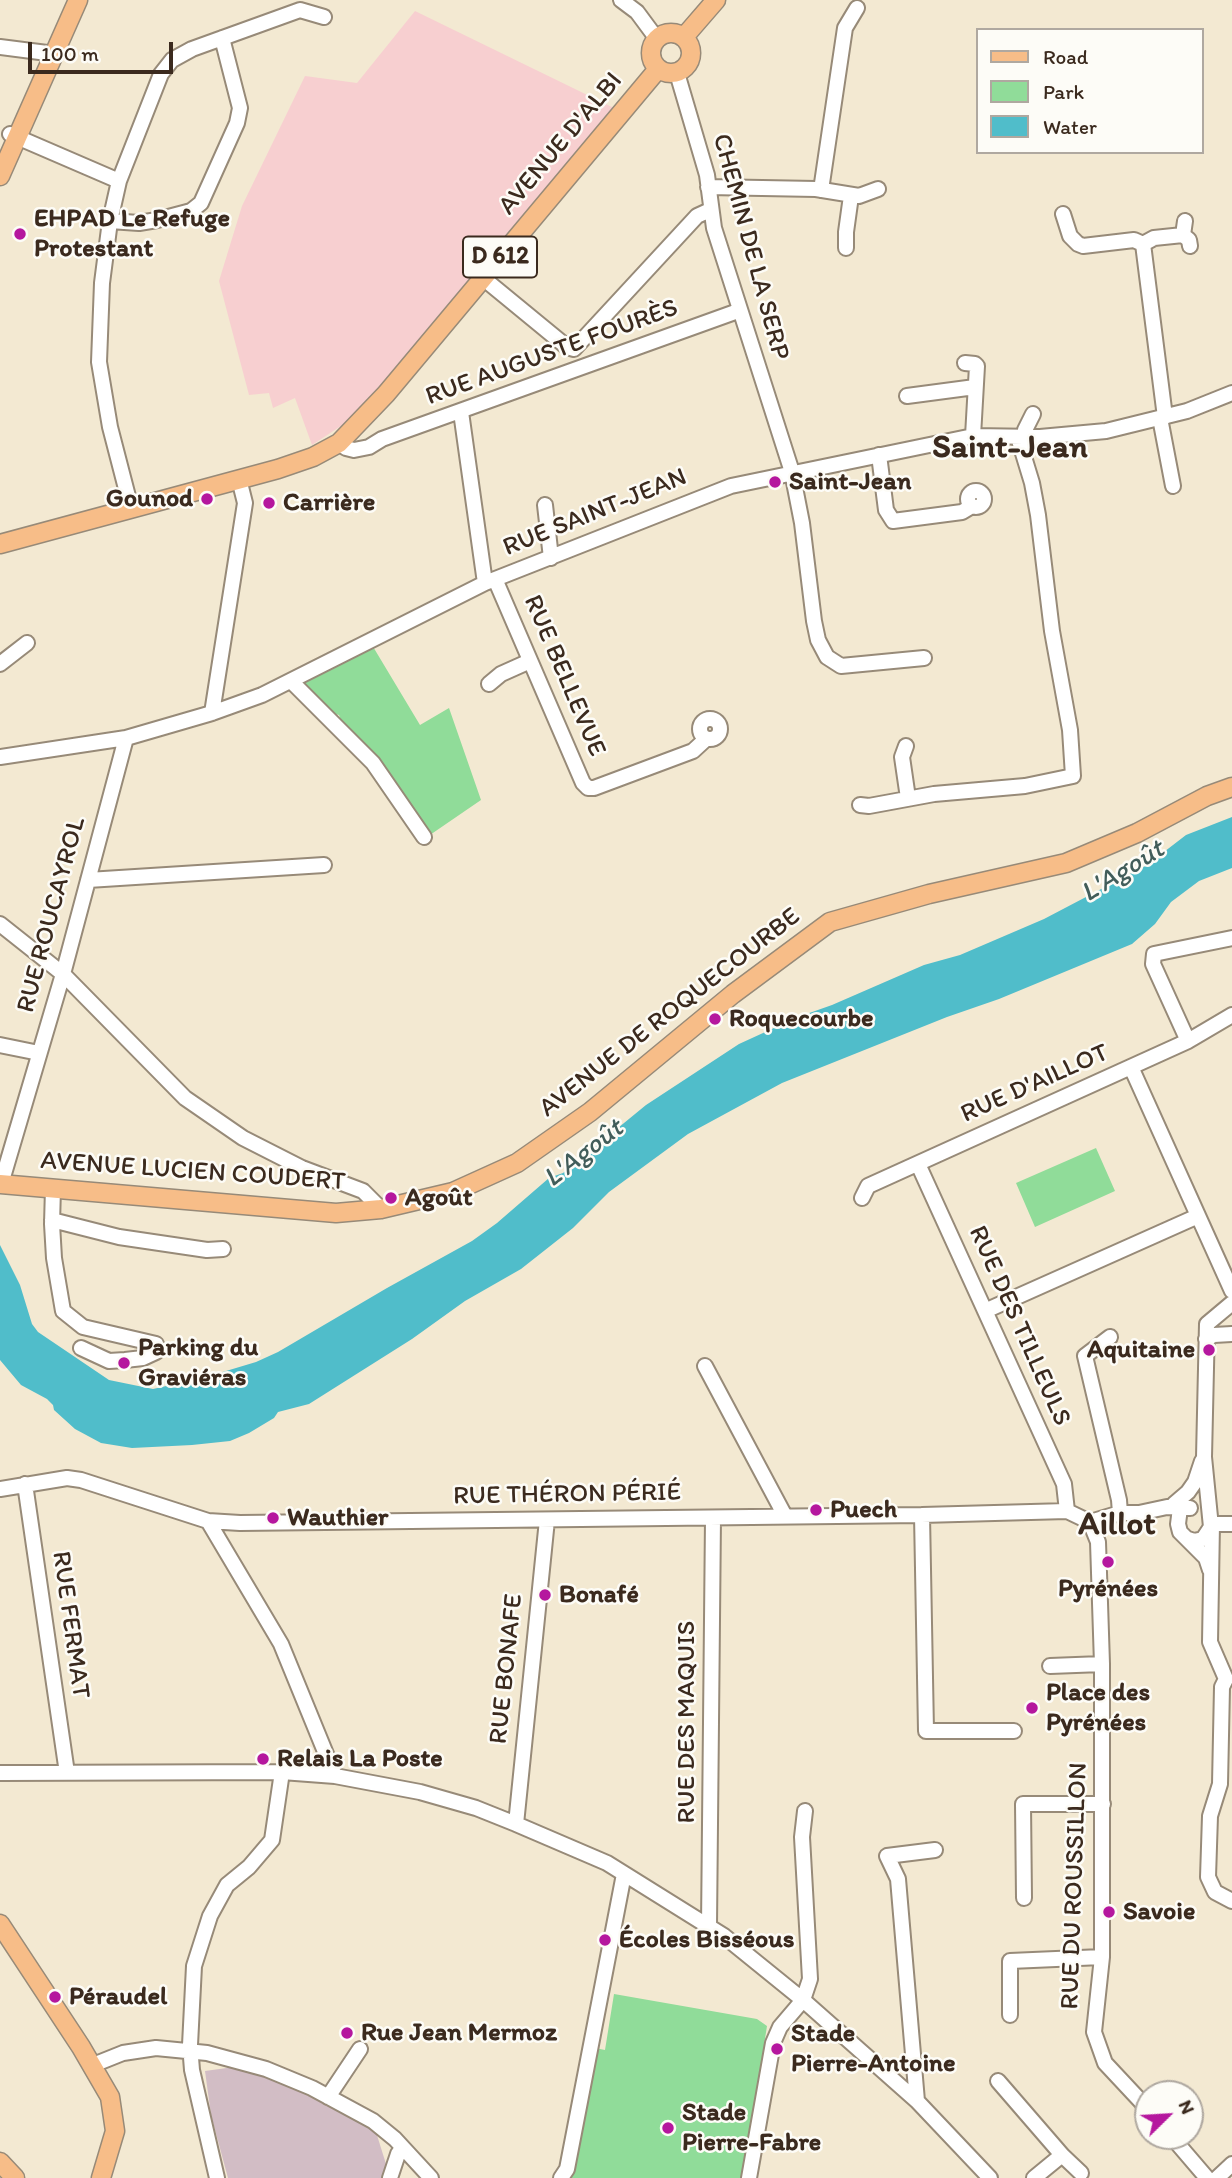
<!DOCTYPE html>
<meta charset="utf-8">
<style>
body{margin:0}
#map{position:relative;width:1232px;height:2178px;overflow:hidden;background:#f3e9d2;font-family:Itim,sans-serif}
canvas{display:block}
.legend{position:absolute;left:976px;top:28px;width:228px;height:126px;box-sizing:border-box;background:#fdfcf7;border:2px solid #afa8a0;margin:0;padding:9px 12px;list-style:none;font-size:21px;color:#3b2a1e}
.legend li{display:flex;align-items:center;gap:14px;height:35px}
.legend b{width:35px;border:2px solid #afa8a0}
.north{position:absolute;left:1134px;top:2080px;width:70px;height:70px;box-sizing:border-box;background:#fdfcf7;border:2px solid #afa8a0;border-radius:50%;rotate:66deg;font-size:19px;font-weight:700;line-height:28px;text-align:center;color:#3b2a1e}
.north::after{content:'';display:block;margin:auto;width:24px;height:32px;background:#b5179e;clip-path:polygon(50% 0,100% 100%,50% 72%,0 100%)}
.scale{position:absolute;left:28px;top:42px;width:145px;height:32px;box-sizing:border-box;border:4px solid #3b2a1e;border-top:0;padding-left:9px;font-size:21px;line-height:24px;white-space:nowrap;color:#3b2a1e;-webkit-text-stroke:5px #fdfcf7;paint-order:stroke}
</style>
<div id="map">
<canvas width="1232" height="2178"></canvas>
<ul class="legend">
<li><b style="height:9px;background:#f7bd88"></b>Road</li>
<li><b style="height:19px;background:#90dc99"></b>Park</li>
<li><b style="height:19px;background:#50bdca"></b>Water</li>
</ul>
<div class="north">N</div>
<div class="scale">100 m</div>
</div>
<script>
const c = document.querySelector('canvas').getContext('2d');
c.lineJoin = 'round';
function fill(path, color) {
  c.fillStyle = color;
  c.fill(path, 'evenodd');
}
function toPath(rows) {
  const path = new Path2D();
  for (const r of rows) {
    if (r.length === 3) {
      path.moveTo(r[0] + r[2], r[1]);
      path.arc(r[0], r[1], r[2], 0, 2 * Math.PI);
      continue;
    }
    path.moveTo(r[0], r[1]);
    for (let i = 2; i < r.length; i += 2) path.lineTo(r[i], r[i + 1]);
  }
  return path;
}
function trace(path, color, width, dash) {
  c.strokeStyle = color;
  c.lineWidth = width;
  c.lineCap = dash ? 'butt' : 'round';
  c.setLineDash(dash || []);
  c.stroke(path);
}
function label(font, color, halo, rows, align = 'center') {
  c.font = font + ' Itim,sans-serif';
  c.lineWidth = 5;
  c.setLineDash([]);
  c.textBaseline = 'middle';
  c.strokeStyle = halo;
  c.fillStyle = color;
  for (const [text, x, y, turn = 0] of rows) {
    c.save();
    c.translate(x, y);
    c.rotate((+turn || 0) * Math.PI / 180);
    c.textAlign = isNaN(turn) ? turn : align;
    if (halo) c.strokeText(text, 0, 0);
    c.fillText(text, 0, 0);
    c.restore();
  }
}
fill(toPath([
 [415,11,614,108,375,392,347,422,312,445,295,398,273,408,269,393,249,395,219,281,242,206,305,76,357,83]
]), '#f7cfd0');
fill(toPath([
 [234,2067,288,2084,376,2132,386,2164,382,2178,228,2178,211,2115,205,2071]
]), '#d2bdc5');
fill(toPath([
 [372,645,420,725,449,708,481,800,427,837,374,761,375,755,343,726,339,715,335,714,303,683],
 [1096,1148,1115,1191,1035,1227,1016,1183],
 [614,1994,757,2019,767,2026,764,2045,769,2052,746,2178,571,2178,595,2048,605,2050]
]), '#90dc99');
fill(toPath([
 [1232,817,1232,868,1199,881,1171,902,1155,924,1132,944,999,999,947,1017,782,1083,688,1134,609,1192,573,1228,521,1269,465,1301,412,1339,309,1404,278,1412,274,1418,249,1433,230,1441,192,1445,132,1448,101,1443,75,1429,54,1410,53,1405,47,1399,21,1385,0,1360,0,1245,20,1285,32,1324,38,1332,109,1380,153,1389,206,1377,256,1362,278,1352,387,1288,472,1241,497,1223,549,1178,563,1173,646,1105,739,1044,798,1017,832,1005,924,965,960,955,1044,919,1147,865,1186,835]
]), '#50bdca');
const minor = toPath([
 [621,0,637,12,657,39],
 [0,47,55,54],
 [677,73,707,175,714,228,792,472,802,523,814,621,818,640,827,657,841,666,924,658],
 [10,134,119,181],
 [708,187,816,189,859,196,878,189],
 [821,190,845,28,857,8],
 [1063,214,1070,236,1078,244,1083,246,1134,240,1143,244,1165,417],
 [110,221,139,223,157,220,191,211,201,203,237,123,240,108,222,38],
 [1185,221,1183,235,1189,240,1190,246],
 [1143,244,1154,238,1183,235],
 [846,248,846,232,851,196],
 [483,278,567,347,574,349,697,216,710,210],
 [965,363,975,364,977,366,973,436],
 [907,396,975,387],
 [461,412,485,583],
 [1160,418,1173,486],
 [1025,438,1025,430,1033,414],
 [339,443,346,448,354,450,369,447,382,439,738,311],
 [879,455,886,510,893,521,962,512,972,506],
 [976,499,8],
 [545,505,551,558],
 [131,508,110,427,99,362,102,283,110,221,119,181,161,74,172,60,192,49,300,10,324,17],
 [495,579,583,783,588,788,594,788,693,751,706,739],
 [0,664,27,643],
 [291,681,373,763,424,837],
 [489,684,501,674,530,661],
 [212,713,245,503,239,479],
 [710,729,10],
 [906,746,902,757,908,798],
 [0,757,126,738,212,713,262,695,485,583,731,486,973,436,1040,437,1106,431,1187,411,1232,393],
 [860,805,869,806,934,794,1025,786,1073,776,1070,730,1052,631,1038,515,1032,483,1018,437],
 [88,880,324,865],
 [0,924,63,974,185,1098,243,1138,302,1168,363,1191,381,1209],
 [1188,1041,1153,964,1154,954,1232,938],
 [0,1045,39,1053],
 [1131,1067,1232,1291],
 [918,1164,1064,1484,1067,1511],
 [1,1184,63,974,126,738],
 [53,1188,52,1224,54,1258,63,1311,83,1327,156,1344,156,1352,143,1358,125,1360,109,1361,81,1348],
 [862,1198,868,1186,1188,1041,1232,1015],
 [52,1220,119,1237,207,1250,223,1249],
 [985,1311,1198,1216],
 [1110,1337,1085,1356,1119,1500,1120,1513],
 [1206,1339,1214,1335,1232,1334],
 [705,1366,785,1516],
 [25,1484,67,1773],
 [0,1489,67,1478,81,1480,208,1521,240,1523,922,1515,1067,1511,1090,1522,1120,1513,1139,1513,1167,1507,1190,1508],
 [1181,1500,1178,1524,1180,1532,1206,1558,1210,1570],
 [1174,1504,1188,1492,1195,1482,1202,1461],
 [922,1515,926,1731,1014,1731],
 [208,1521,281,1644,335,1776],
 [1090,1522,1098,1542,1102,1664,1102,1957,1094,2032,1105,2063,1148,2109],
 [1232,1524,1212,1524,1210,1642,1226,1679,1222,1687,1220,1784,1210,1816,1208,1877,1215,1892,1232,1901],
 [1188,1539,1194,1541,1203,1539,1211,1527,1204,1457,1207,1324,1232,1303],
 [1050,1666,1102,1664],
 [0,1773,282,1772,335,1776,420,1792,476,1808,516,1824,607,1863,724,1936,803,2000,917,2101,990,2178],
 [516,1824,547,1520],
 [1024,1898,1023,1804,1103,1804],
 [709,1926,713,1518],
 [1010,2015,1010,1961,1102,1957],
 [93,2065,123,2053,156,2048,207,2053,266,2069,312,2088,373,2121,395,2139,431,2178],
 [998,2081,1062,2155,1034,2178],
 [328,2097,360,2049],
 [917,2101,898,1879,887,1856,935,1850],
 [1171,2136,1207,2178],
 [1062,2155,1081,2173],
 [217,2178,192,2070,190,2045,194,1966,210,1916,227,1885,249,1867,272,1840,282,1772],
 [390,2178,398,2154,402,2148],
 [561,2178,567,2169,624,1874],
 [749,2178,773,2043,780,2027,803,2000,810,1979,802,1837,805,1811],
 [1217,2178,1232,2164]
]);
const major = toPath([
 [671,53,20],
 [684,37,716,0],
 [0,176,78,0],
 [0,544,278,469,313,457,339,443,386,394,658,69],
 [0,1184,336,1213,381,1209,453,1192,517,1163,590,1112,733,994,830,922,929,894,1066,863,1137,833,1207,796,1232,787],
 [0,1924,81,2047,110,2097,115,2131,101,2178],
 [0,2162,15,2178]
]);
trace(minor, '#978a78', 18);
trace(major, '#978a78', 21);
trace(minor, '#fff', 14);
trace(major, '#f7bd88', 18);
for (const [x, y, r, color] of [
 [20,234,7,"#b5179e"],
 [775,482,7,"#b5179e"],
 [207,499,7,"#b5179e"],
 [269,503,7,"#b5179e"],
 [715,1019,7,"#b5179e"],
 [391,1198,7,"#b5179e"],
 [1209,1350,7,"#b5179e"],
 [124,1363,7,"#b5179e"],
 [816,1510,7,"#b5179e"],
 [273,1518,7,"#b5179e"],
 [1108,1562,7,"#b5179e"],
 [545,1595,7,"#b5179e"],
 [1032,1708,7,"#b5179e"],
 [263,1759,7,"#b5179e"],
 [1109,1912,7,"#b5179e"],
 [605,1940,7,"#b5179e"],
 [55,1997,7,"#b5179e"],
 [347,2033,7,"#b5179e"],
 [777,2049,7,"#b5179e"],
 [668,2128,7,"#b5179e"]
]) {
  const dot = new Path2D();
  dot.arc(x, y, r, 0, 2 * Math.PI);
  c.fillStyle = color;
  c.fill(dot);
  trace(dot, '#fdfcf7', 2.5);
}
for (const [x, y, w] of [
 [500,257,74]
]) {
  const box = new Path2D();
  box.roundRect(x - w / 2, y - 20.5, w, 41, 5);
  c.fillStyle = '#fdfcf7';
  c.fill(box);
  trace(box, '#3b2a1e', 2);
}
label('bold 24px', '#3b2a1e', null, [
 ["D 612",500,257]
]);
label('26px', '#3b2a1e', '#fdfcf7', [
 ["AVENUE D'ALBI",561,144,-50],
 ["CHEMIN DE LA SERP",750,247,75],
 ["RUE AUGUSTE FOURÈS",552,353,-20],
 ["RUE SAINT-JEAN",595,513,-22],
 ["RUE BELLEVUE",564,676,67],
 ["RUE ROUCAYROL",52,915,-75],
 ["AVENUE DE ROQUECOURBE",670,1013,-38],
 ["RUE D'AILLOT",1035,1084,-24],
 ["AVENUE LUCIEN COUDERT",193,1172,4],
 ["RUE DES TILLEULS",1019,1326,66],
 ["RUE THÉRON PÉRIÉ",567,1495,-1],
 ["RUE FERMAT",70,1625,82],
 ["RUE BONAFE",507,1669,-84],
 ["RUE DES MAQUIS",687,1722,-90],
 ["RUE DU ROUSSILLON",1075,1886,-88]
]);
label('bold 26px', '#3b2a1e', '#fdfcf7', [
 ["EHPAD Le Refuge",34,219],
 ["Protestant",34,249],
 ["Saint-Jean",789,482],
 ["Gounod",193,499,"right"],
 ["Carrière",283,503],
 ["Roquecourbe",729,1019],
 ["Agoût",405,1198],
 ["Parking du",138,1348],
 ["Graviéras",138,1378],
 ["Aquitaine",1195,1350,"right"],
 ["Puech",830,1510],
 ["Wauthier",287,1518],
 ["Pyrénées",1108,1589,"center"],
 ["Bonafé",559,1595],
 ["Place des",1046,1693],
 ["Pyrénées",1046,1723],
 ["Relais La Poste",277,1759],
 ["Savoie",1123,1912],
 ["Écoles Bisséous",619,1940],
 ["Péraudel",69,1997],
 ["Rue Jean Mermoz",361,2033],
 ["Stade",791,2034],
 ["Pierre-Antoine",791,2064],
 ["Stade",682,2113],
 ["Pierre-Fabre",682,2143]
], 'left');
label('italic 28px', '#425d5a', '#fdfcf7', [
 ["L'Agoût",1123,872,-32],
 ["L'Agoût",584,1154,-38]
]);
label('bold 33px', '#3b2a1e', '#fdfcf7', [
 ["Saint-Jean",1010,449],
 ["Aillot",1117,1526]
]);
</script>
